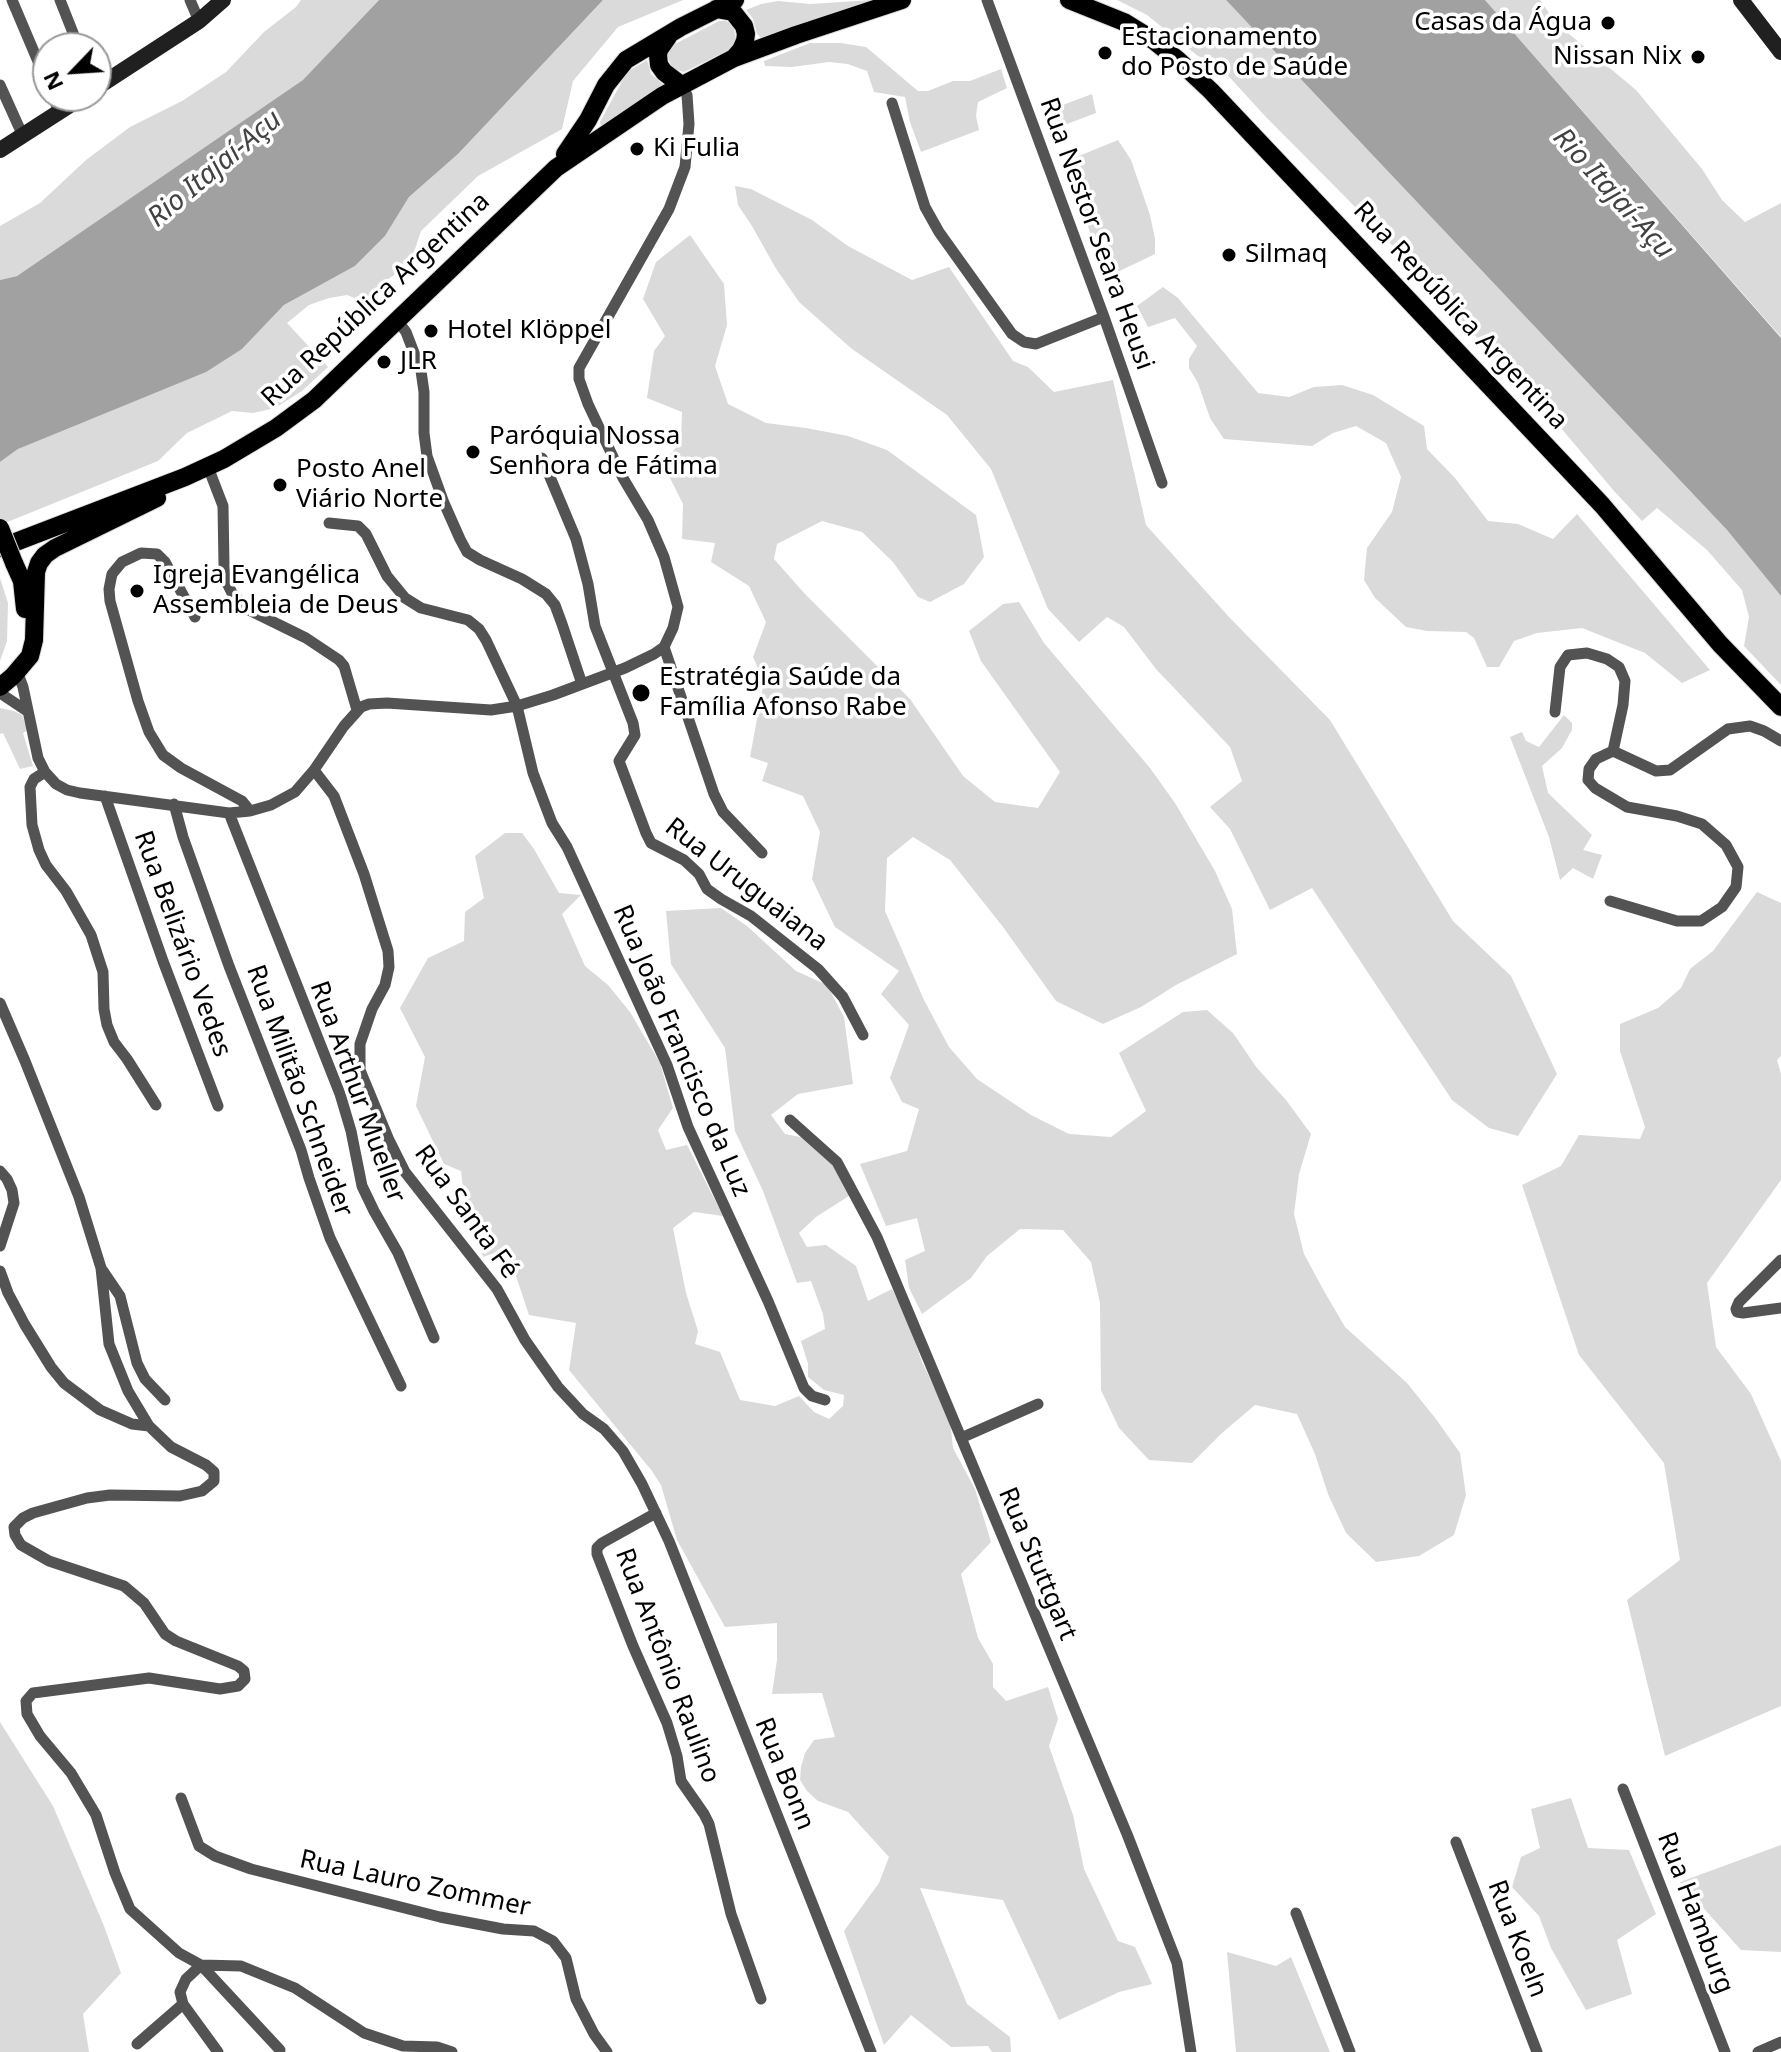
<!DOCTYPE html>
<meta charset="utf-8">
<style>
body{margin:0}
#map{position:relative;width:1781px;height:2052px;overflow:hidden;background:#fff;font-family:"Noto Sans",sans-serif}
canvas{display:block}
.north{position:absolute;left:32px;top:32px;width:80px;height:80px;box-sizing:border-box;background:#fff;border:2px solid #999;border-radius:50%;rotate:245deg;font-size:22px;font-weight:700;line-height:32px;text-align:center;color:#000}
.north::after{content:'';display:block;margin:auto;width:28px;height:36px;background:#000;clip-path:polygon(50% 0,100% 100%,50% 72%,0 100%)}
</style>
<div id="map">
<canvas width="1781" height="2052"></canvas>
<div class="north">N</div>
</div>
<script>
const c = document.querySelector('canvas').getContext('2d');
c.lineJoin = 'round';
function fill(path, color) {
  c.fillStyle = color;
  c.fill(path, 'evenodd');
}
function toPath(rows) {
  const path = new Path2D();
  for (const r of rows) {
    path.moveTo(r[0], r[1]);
    for (let i = 2; i < r.length; i += 2) path.lineTo(r[i], r[i + 1]);
  }
  return path;
}
function trace(path, color, width, dash) {
  c.strokeStyle = color;
  c.lineWidth = width;
  c.lineCap = dash ? 'butt' : 'round';
  c.setLineDash(dash || []);
  c.stroke(path);
}
function label(font, color, halo, rows, align = 'center') {
  c.font = font + ' "Noto Sans",sans-serif';
  c.lineWidth = 7;
  c.setLineDash([]);
  c.textBaseline = 'middle';
  c.strokeStyle = halo;
  c.fillStyle = color;
  for (const [text, x, y, turn = 0] of rows) {
    c.save();
    c.translate(x, y);
    c.rotate((+turn || 0) * Math.PI / 180);
    c.textAlign = isNaN(turn) ? turn : align;
    if (halo) c.strokeText(text, 0, 0);
    c.fillText(text, 0, 0);
    c.restore();
  }
}
fill(toPath([
 [301,0,379,0,304,80,17,276,0,280,0,226,40,203,86,160,130,127,182,101,226,72,264,32,296,7],
 [603,0,683,0,618,27,573,81,562,129,478,176,421,231,410,264,387,280,387,286,381,293,364,302,347,295,329,298,309,305,287,323,328,367,302,391,275,408,253,413,232,411,187,433,158,461,0,525,0,462,18,449,242,349,284,305,355,266,385,236,409,197,458,154],
 [873,0,762,39,757,34,753,19,746,10,761,4,778,1,810,4],
 [1117,0,1226,0,1727,530,1781,596,1781,685,1744,646,1749,617,1742,590,1707,550,1657,508,1642,521,1614,491,1534,396,1509,372,1375,227,1265,116,1222,69,1210,60,1198,56,1147,15],
 [1485,0,1540,0,1556,23,1636,90,1702,169,1722,200,1745,222,1781,203,1781,337],
 [719,21,726,21,733,25,736,40,733,48,684,72,677,70,671,65,668,58,668,51,673,45],
 [810,43,841,43,866,47,918,91,928,91,953,81,970,81,1001,69,1007,88,978,102,976,116,979,130,921,152,910,122,905,97,874,92,867,71,848,64,829,62,792,67,765,66,764,61],
 [647,60,651,74,667,88,605,127,601,126,600,122,627,72],
 [1092,94,1096,113,1051,130,1044,112],
 [1118,140,1131,160,1150,215,1155,239,1155,254,1107,277,1067,171,1074,158],
 [735,186,751,189,812,220,848,246,912,280,949,267,1013,361,1028,367,1054,392,1113,380,1146,525,1229,617,1330,720,1453,921,1511,976,1557,1074,1518,1136,1489,1128,1452,1100,1312,888,1270,910,1230,829,1210,807,1242,781,1230,747,1156,669,1124,627,1107,617,1079,642,1048,609,991,469,947,415,852,349,799,302,775,267,752,226,738,205],
 [690,235,724,284,727,325,715,366,728,404,766,423,806,428,848,436,887,450,976,515,984,557,964,584,930,602,918,597,893,562,862,532,822,521,777,544,774,559,805,594,910,699,963,776,995,802,1038,808,1060,772,981,661,969,631,1003,604,1019,602,1044,643,1150,768,1175,803,1215,871,1232,909,1237,954,1176,985,1141,1007,1103,1024,1056,1001,1003,927,950,860,913,837,887,858,885,911,924,1000,949,1047,977,1079,1031,1115,1069,1134,1111,1137,1146,1111,1119,1053,1183,1012,1207,1010,1233,1033,1257,1068,1286,1100,1311,1134,1299,1174,1294,1214,1304,1254,1324,1291,1345,1327,1407,1383,1436,1419,1460,1453,1466,1495,1454,1535,1419,1556,1376,1562,1346,1533,1328,1494,1315,1454,1297,1414,1255,1405,1222,1433,1192,1463,1149,1460,1119,1428,1101,1390,1100,1303,1091,1262,1063,1230,1020,1229,987,1256,971,1278,922,1314,909,1288,905,1260,925,1251,917,1218,886,1226,860,1164,907,1151,919,1109,902,1102,890,1078,909,1025,881,994,899,971,835,927,812,879,820,832,803,796,762,781,768,763,750,757,764,681,753,657,766,622,749,586,711,562,715,543,682,539,683,504,663,464,681,441,682,412,647,398,654,351,665,336,643,299,656,262],
 [1163,287,1178,298,1258,393,1289,397,1314,387,1342,385,1373,395,1424,426,1427,449,1455,478,1488,521,1518,524,1553,539,1577,514,1710,670,1682,683,1645,653,1582,628,1537,633,1514,641,1499,667,1487,667,1474,638,1466,632,1427,631,1406,627,1375,598,1364,580,1367,548,1392,512,1401,477,1386,443,1356,426,1333,433,1312,446,1224,439,1210,418,1198,383,1189,368,1189,359,1197,346,1175,318,1148,327,1137,306],
 [0,578,8,603,7,641,0,661],
 [0,708,14,711,22,715,28,730,23,733,33,766,20,769,3,733,0,734],
 [1564,715,1572,723,1572,730,1562,748,1542,766,1548,793,1592,835,1583,850,1602,855,1593,879,1573,868,1560,880,1549,837,1510,737,1522,732,1526,741,1539,747],
 [505,833,522,833,534,849,559,893,581,895,562,914,585,966,608,985,630,1012,660,1063,673,1108,658,1130,666,1150,687,1145,723,1216,694,1212,673,1228,686,1293,698,1331,695,1344,720,1352,740,1400,775,1406,799,1396,814,1412,829,1419,843,1406,844,1395,824,1390,808,1377,808,1364,801,1341,825,1329,823,1314,811,1281,797,1283,763,1191,735,1131,725,1048,671,964,666,911,721,908,747,926,796,971,827,985,844,1017,853,1084,798,1094,771,1115,785,1134,805,1138,835,1164,852,1194,816,1217,799,1233,807,1247,826,1245,856,1266,868,1301,892,1289,906,1316,922,1362,950,1420,953,1448,975,1489,991,1542,961,1574,978,1638,993,1664,993,1687,1006,1701,1048,1687,1058,1719,1049,1746,1073,1815,1084,1869,1118,1941,1135,1947,1152,1984,1119,1992,1059,2020,1003,1900,920,1888,967,2004,1010,2037,1011,2052,992,2052,988,2046,951,2047,911,2015,884,2045,844,1931,879,1883,889,1857,848,1812,818,1801,807,1791,800,1780,801,1767,805,1753,814,1740,835,1737,822,1693,772,1694,777,1660,777,1623,725,1627,677,1540,661,1485,652,1471,569,1370,576,1323,529,1315,507,1249,483,1257,466,1212,461,1171,444,1164,416,1106,425,1057,400,1008,428,958,464,941,465,912,484,898,475,856],
 [1757,892,1781,903,1781,1056,1777,1060,1781,1074,1781,1180,1707,1283,1716,1347,1751,1394,1781,1461,1781,1706,1665,1756,1627,1600,1680,1560,1664,1463,1579,1355,1522,1185,1561,1166,1579,1135,1640,1139,1645,1127,1620,1051,1620,1024,1658,1008,1681,988,1690,969,1713,951],
 [0,1722,53,1806,104,1926,121,1973,83,2014,89,2052,0,2052],
 [1571,1798,1588,1848,1629,1850,1656,1914,1617,1940,1632,1994,1586,2010,1551,1948,1539,1916,1512,1887,1521,1857,1540,1848,1531,1809],
 [1781,1845,1781,1952,1741,1950,1680,1882],
 [1227,1952,1276,1966,1291,1957,1330,2052,1236,2052]
]), '#dadada');
fill(toPath([
 [379,0,603,0,458,154,409,197,385,236,355,266,284,305,242,349,206,372,18,449,0,462,0,280,17,276,303,80],
 [1226,0,1485,0,1781,338,1781,596,1727,530]
]), '#a1a1a1');
const primary = toPath([
 [1069,0,1124,22,1153,40,1178,60,1211,91,1602,505,1720,644,1781,707],
 [716,9,733,12,744,26,746,34,745,41,741,50,734,58],
 [668,37,659,50,658,55,659,65,664,72,681,85],
 [565,154,588,120,606,85,626,60,681,27,735,0],
 [0,548,185,477,224,459,276,428,314,400,556,168,662,96,734,58,796,35,902,0],
 [14,563,22,581,25,609],
 [0,687,13,676,30,656,34,640,36,572,39,563,45,555,55,548,157,498]
]);
trace(primary, '#dbdbdb', 20);
trace(toPath([
 [12,0,48,85],
 [60,0,79,48],
 [190,0,199,21],
 [987,0,1104,317,1162,483],
 [0,85,23,136],
 [53,96,59,112],
 [892,103,925,207,939,232,1012,334,1024,342,1036,344,1104,317],
 [397,320,406,332,421,371,424,392,424,433,427,456,444,503,460,539,467,552,480,560,522,579,546,594,555,605,562,624,582,684],
 [542,458,576,539,588,584,595,626,633,723,635,735,619,761,646,833,651,843,684,860,699,874,707,889,721,899,751,916,818,969,843,997,863,1035],
 [208,467,223,506,224,565,225,579,232,593,249,610,306,638,339,660,344,666,357,710],
 [329,523,358,526,366,534,387,576,405,598,421,608,468,620,479,629,486,640,517,706,533,773,552,823,567,847,667,1065,688,1127,768,1301,804,1388,812,1396,825,1400],
 [195,617,165,562,157,554,141,553,122,562,112,574,109,589,110,601,138,701,149,732,163,755,181,768,242,801,250,811],
 [664,647,714,794,723,812,762,853],
 [17,671,23,687,38,758,45,772,56,784,67,790,80,793,229,813,250,811,271,805,295,792,314,770,344,726,361,707,369,704,387,703,491,710,517,706,553,695,625,668,654,654,664,647,673,628,678,607,664,557,648,520,623,478,588,404,579,379,579,368,669,209,685,167,689,124,687,95,681,85],
 [0,693,27,711],
 [1555,712,1560,667,1568,655,1587,653,1607,659,1619,667,1625,681,1623,705,1613,751],
 [314,770,334,796,364,874,388,951,389,967,385,985,372,1009,360,1044,360,1070,389,1140,405,1172,497,1289,525,1340,558,1387,583,1414,604,1429,623,1451,642,1484,669,1541,871,2052],
 [45,772,34,779,30,787,32,825,39,850,46,865,66,891,91,935,103,972,104,1009,107,1025,114,1042,127,1059,156,1105],
 [105,796,163,961,218,1106],
 [174,804,183,837,229,966,301,1150,309,1178,330,1238,401,1386],
 [229,813,340,1094,351,1131,362,1186,374,1211,398,1253,434,1338],
 [1610,901,1677,921,1701,921,1722,907,1736,887,1738,867,1726,845,1702,824,1677,816,1627,807,1595,788,1588,780,1589,769,1596,759,1613,751,1656,771,1670,770,1728,729,1750,726,1764,731,1781,741],
 [0,1003,25,1061,79,1197,101,1268,109,1344,128,1391,149,1426,171,1447,206,1465,214,1472,214,1481,202,1491,180,1496,110,1495,87,1498,33,1513,23,1518,14,1527,15,1535,21,1545,49,1561,124,1586,144,1603,165,1634,176,1641,238,1666,244,1671,245,1679,238,1686,220,1689,149,1678,33,1693,26,1701,27,1714,40,1736,71,1773,96,1815,115,1873,130,1909,179,1953,201,1965,241,1966,295,1988,364,2033,403,2046,437,2047,452,2052],
 [790,1120,837,1162,877,1237,1127,1834,1177,1963,1191,2052],
 [0,1171,7,1179,12,1190,14,1203,0,1246],
 [1781,1260,1739,1302,1736,1309,1737,1312,1743,1313,1781,1308],
 [101,1268,120,1296,137,1363,145,1379,165,1400],
 [0,1271,8,1293,25,1325,51,1367,64,1383,100,1410,132,1424,149,1426],
 [961,1438,1038,1404],
 [656,1513,602,1543,597,1548,597,1554,633,1646,667,1723,677,1756,681,1781,704,1814,709,1824,731,1914,761,1999],
 [1623,1789,1725,2052],
 [181,1798,199,1846,215,1856,251,1869,440,1917,503,1929,534,1931,553,1941,566,1958,576,1999,594,2034,607,2052],
 [1456,1842,1537,2052],
 [1296,1913,1350,2052],
 [201,1965,280,2050],
 [201,1965,186,1979,180,1992,183,2004,218,2052],
 [137,2044,183,2004],
 [1758,2052,1781,2042]
]), '#535353', 11);
trace(toPath([
 [1741,0,1781,52],
 [96,88,199,21,223,0],
 [0,150,84,96]
]), '#202020', 16);
trace(primary, '#000', 18);
const primaryBridge = toPath([
 [0,528,14,563]
]);
trace(primaryBridge, '#dbdbdb', 20, []);
trace(primaryBridge, '#000', 18);
for (const [x, y, r, color] of [
 [1608,23,8,"#000"],
 [1105,53,8,"#000"],
 [1698,57,8,"#000"],
 [637,149,8,"#000"],
 [1229,255,8,"#000"],
 [431,331,8,"#000"],
 [384,362,8,"#000"],
 [473,452,8,"#000"],
 [280,485,8,"#000"],
 [137,591,8,"#000"],
 [641,693,10,"#000"]
]) {
  const dot = new Path2D();
  dot.arc(x, y, r, 0, 2 * Math.PI);
  c.fillStyle = color;
  c.fill(dot);
  trace(dot, '#fff', 3);
}
label('26px', '#000', '#fff', [
 ["Casas da Água",1592,23,"right"],
 ["Estacionamento",1121,38],
 ["do Posto de Saúde",1121,68],
 ["Nissan Nix",1682,57,"right"],
 ["Ki Fulia",653,149],
 ["Silmaq",1245,255],
 ["Hotel Klöppel",447,331],
 ["JLR",400,362],
 ["Paróquia Nossa",489,437],
 ["Senhora de Fátima",489,467],
 ["Posto Anel",296,470],
 ["Viário Norte",296,500],
 ["Igreja Evangélica",153,576],
 ["Assembleia de Deus",153,606],
 ["Estratégia Saúde da",659,678],
 ["Família Afonso Rabe",659,708]
], 'left');
label('26px', '#000', '#fff', [
 ["Rua Nestor Seara Heusi",1096,234,70],
 ["Rua República Argentina",376,300,-43],
 ["Rua República Argentina",1460,316,47],
 ["Rua Uruguaiana",746,885,38],
 ["Rua Belizário Vedes",182,944,70],
 ["Rua João Francisco da Luz",681,1051,67],
 ["Rua Militão Schneider",299,1091,70],
 ["Rua Arthur Mueller",357,1092,70],
 ["Rua Santa Fé",466,1212,54],
 ["Rua Stuttgart",1037,1564,67],
 ["Rua Antônio Raulino",667,1666,69],
 ["Rua Bonn",784,1774,68],
 ["Rua Lauro Zommer",415,1884,12],
 ["Rua Hamburg",1695,1913,69],
 ["Rua Koeln",1517,1939,69]
]);
label('italic 28px', '#424242', '#fff', [
 ["Rio Itajaí-Açu",215,169,-40],
 ["Rio Itajaí-Açu",1613,194,48]
]);
</script>
